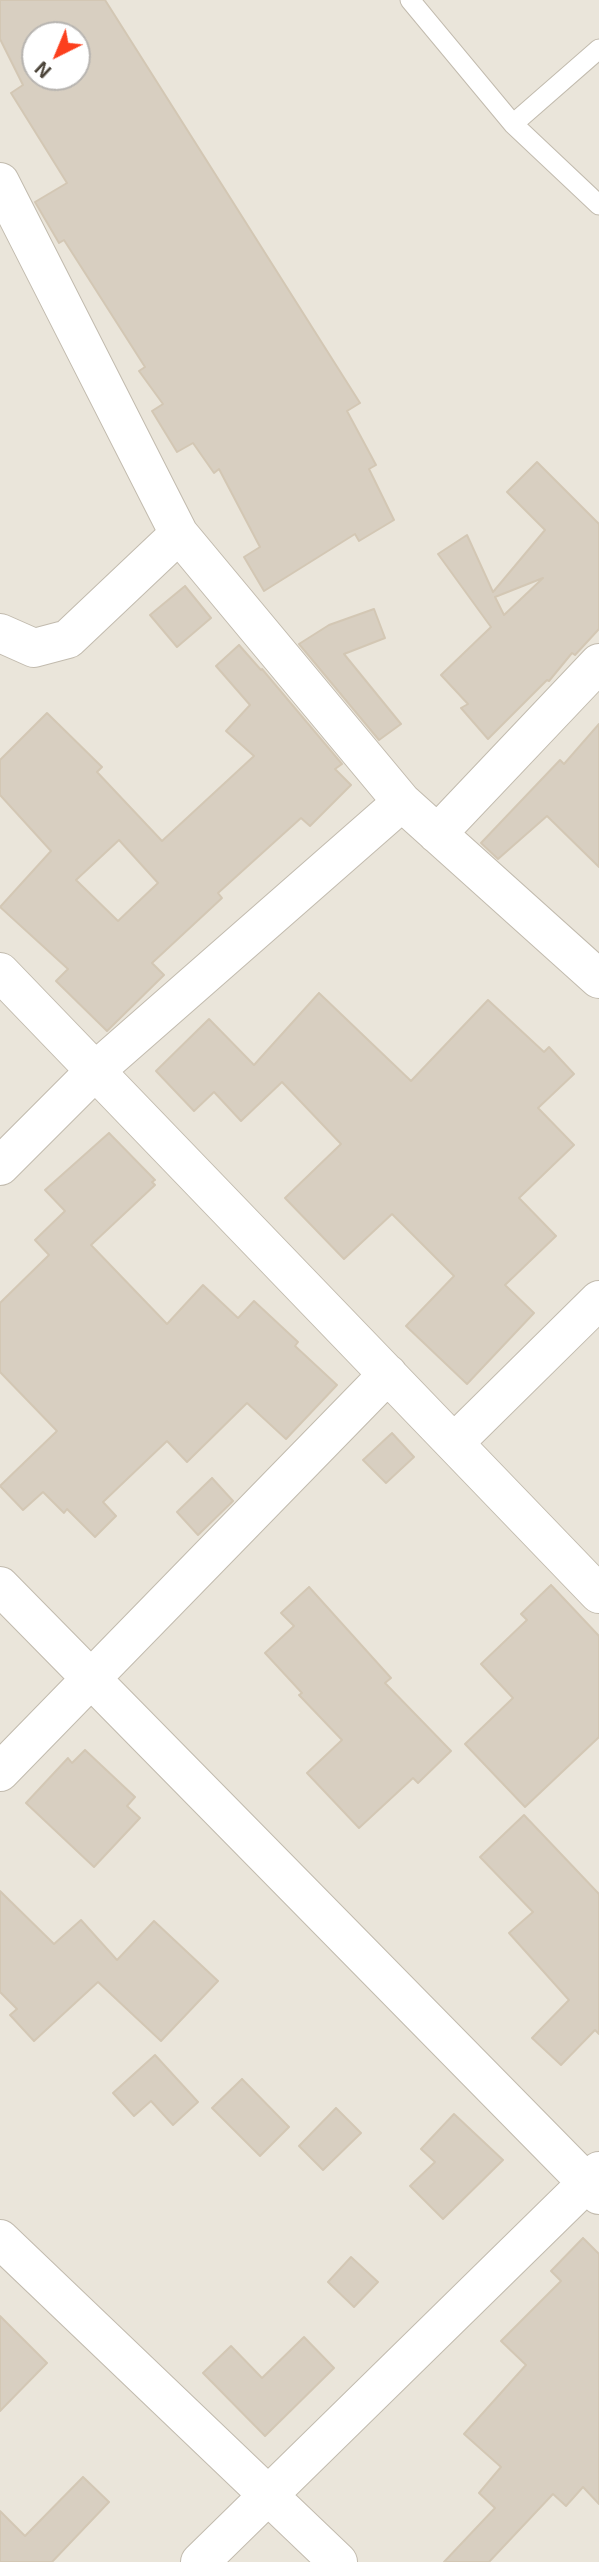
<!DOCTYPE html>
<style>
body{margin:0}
#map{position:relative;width:599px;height:2562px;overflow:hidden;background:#f6f3ec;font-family:"Exo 2",sans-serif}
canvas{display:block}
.north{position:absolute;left:21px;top:21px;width:70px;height:70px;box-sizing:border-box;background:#fff;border:2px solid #b7b4b0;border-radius:50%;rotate:223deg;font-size:19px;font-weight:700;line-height:28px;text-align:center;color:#4b4439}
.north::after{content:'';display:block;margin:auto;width:24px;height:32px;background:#fc3f1d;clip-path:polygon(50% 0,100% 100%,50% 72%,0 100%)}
</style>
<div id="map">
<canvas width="599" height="2562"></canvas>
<div class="north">N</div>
</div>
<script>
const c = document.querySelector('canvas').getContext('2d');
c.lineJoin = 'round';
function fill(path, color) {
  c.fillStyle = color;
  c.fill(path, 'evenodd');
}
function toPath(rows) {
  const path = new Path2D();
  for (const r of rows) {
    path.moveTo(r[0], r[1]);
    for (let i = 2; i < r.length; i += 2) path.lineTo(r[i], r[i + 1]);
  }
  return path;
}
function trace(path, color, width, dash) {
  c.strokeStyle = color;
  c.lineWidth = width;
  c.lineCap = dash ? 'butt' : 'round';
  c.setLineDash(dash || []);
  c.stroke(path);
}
fill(toPath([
 [0,0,599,0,599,2562,0,2562],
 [35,35,77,35,77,77,35,77]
]), '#eae5da');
const building = toPath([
 [0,0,105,0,360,403,347,411,376,465,369,469,394,520,359,541,355,534,264,591,244,557,260,547,219,469,214,473,193,443,177,452,152,411,163,404,139,371,145,367,64,240,59,243,35,202,67,183,11,93,23,85,0,39,0,0],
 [35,35,77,35,77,77,35,77,35,35],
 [537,462,599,524,599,629,575,655,572,653,549,681,547,680,488,739,461,708,468,704,441,675,491,627,438,554,467,535,493,592,545,530,507,492,537,462],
 [543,578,504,615,495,597,543,578],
 [185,586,211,618,177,647,150,615,185,586],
 [374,609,385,638,344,654,401,724,379,740,299,644,329,625,374,609],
 [239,645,261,670,262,669,342,764,335,769,351,785,310,826,301,818,218,893,222,898,152,963,164,975,107,1031,56,981,68,969,0,907,51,851,0,795,0,760,47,713,102,767,97,772,162,841,254,756,226,731,250,705,216,666,239,645],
 [119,840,158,883,118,921,76,880,119,840],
 [599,724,599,867,547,816,498,859,481,843,560,760,564,764,599,724],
 [319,993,411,1081,488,1000,544,1052,549,1047,574,1074,538,1108,574,1145,519,1198,556,1236,505,1285,534,1313,467,1384,406,1326,454,1276,392,1214,344,1259,285,1198,341,1144,282,1082,241,1121,214,1092,194,1111,156,1071,209,1019,254,1065,319,993],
 [109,1133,155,1180,152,1182,155,1185,91,1245,167,1324,203,1285,238,1318,254,1301,298,1342,295,1346,337,1385,286,1439,247,1403,187,1462,167,1441,103,1502,116,1516,95,1537,67,1509,64,1513,43,1492,23,1510,0,1486,57,1431,0,1372,0,1303,49,1255,35,1240,65,1211,45,1190,109,1133],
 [392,1433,414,1457,386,1483,363,1460,392,1433],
 [212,1478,233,1501,198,1535,177,1512,212,1478],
 [551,1585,599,1636,599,1737,525,1807,465,1744,513,1698,481,1664,527,1620,521,1614,551,1585],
 [309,1587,391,1678,385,1683,451,1751,418,1783,413,1778,359,1828,307,1773,342,1740,299,1695,302,1693,265,1653,294,1626,281,1613,309,1587],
 [85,1750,135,1797,127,1806,140,1818,94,1867,26,1803,68,1758,72,1763,85,1750],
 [524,1815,599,1894,599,2034,595,2030,561,2065,532,2038,569,2000,509,1933,533,1912,480,1857,524,1815],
 [0,1891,54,1944,81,1920,117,1960,154,1921,218,1981,161,2041,98,1982,34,2041,10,2015,17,2009,0,1992,0,1891],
 [155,2055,198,2102,173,2125,151,2101,134,2116,113,2093,155,2055],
 [242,2079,289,2127,260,2156,212,2108,242,2079],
 [336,2108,361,2133,323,2170,299,2146,336,2108],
 [454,2114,503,2160,443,2219,410,2186,435,2162,421,2149,454,2114],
 [583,2238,599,2254,599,2504,583,2487,566,2506,553,2494,489,2562,444,2562,495,2508,479,2493,501,2467,464,2434,526,2365,501,2341,561,2281,551,2271,583,2238],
 [351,2257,378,2282,354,2307,328,2282,351,2257],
 [0,2316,47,2363,0,2411,0,2316],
 [304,2337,334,2368,265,2436,203,2373,231,2346,262,2378,304,2337],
 [83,2477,109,2502,52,2562,0,2562,0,2511,25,2536,83,2477]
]);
fill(building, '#d8cfc1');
trace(building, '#d3c7b4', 2);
const service = toPath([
 [410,0,513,124,599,205],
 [513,124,599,49]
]);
const minor = toPath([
 [0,182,179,534,402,802,599,979],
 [0,633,34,648,68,639,179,534],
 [437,834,599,663],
 [0,972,599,1594],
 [0,1166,95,1071,402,802],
 [454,1443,599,1300],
 [0,1586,599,2195],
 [0,1772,388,1374],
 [0,2239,338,2562],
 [200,2562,599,2171]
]);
trace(service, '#c2bbae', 21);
trace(minor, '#c2bbae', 40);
trace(service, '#fff', 19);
trace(minor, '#fff', 38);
</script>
